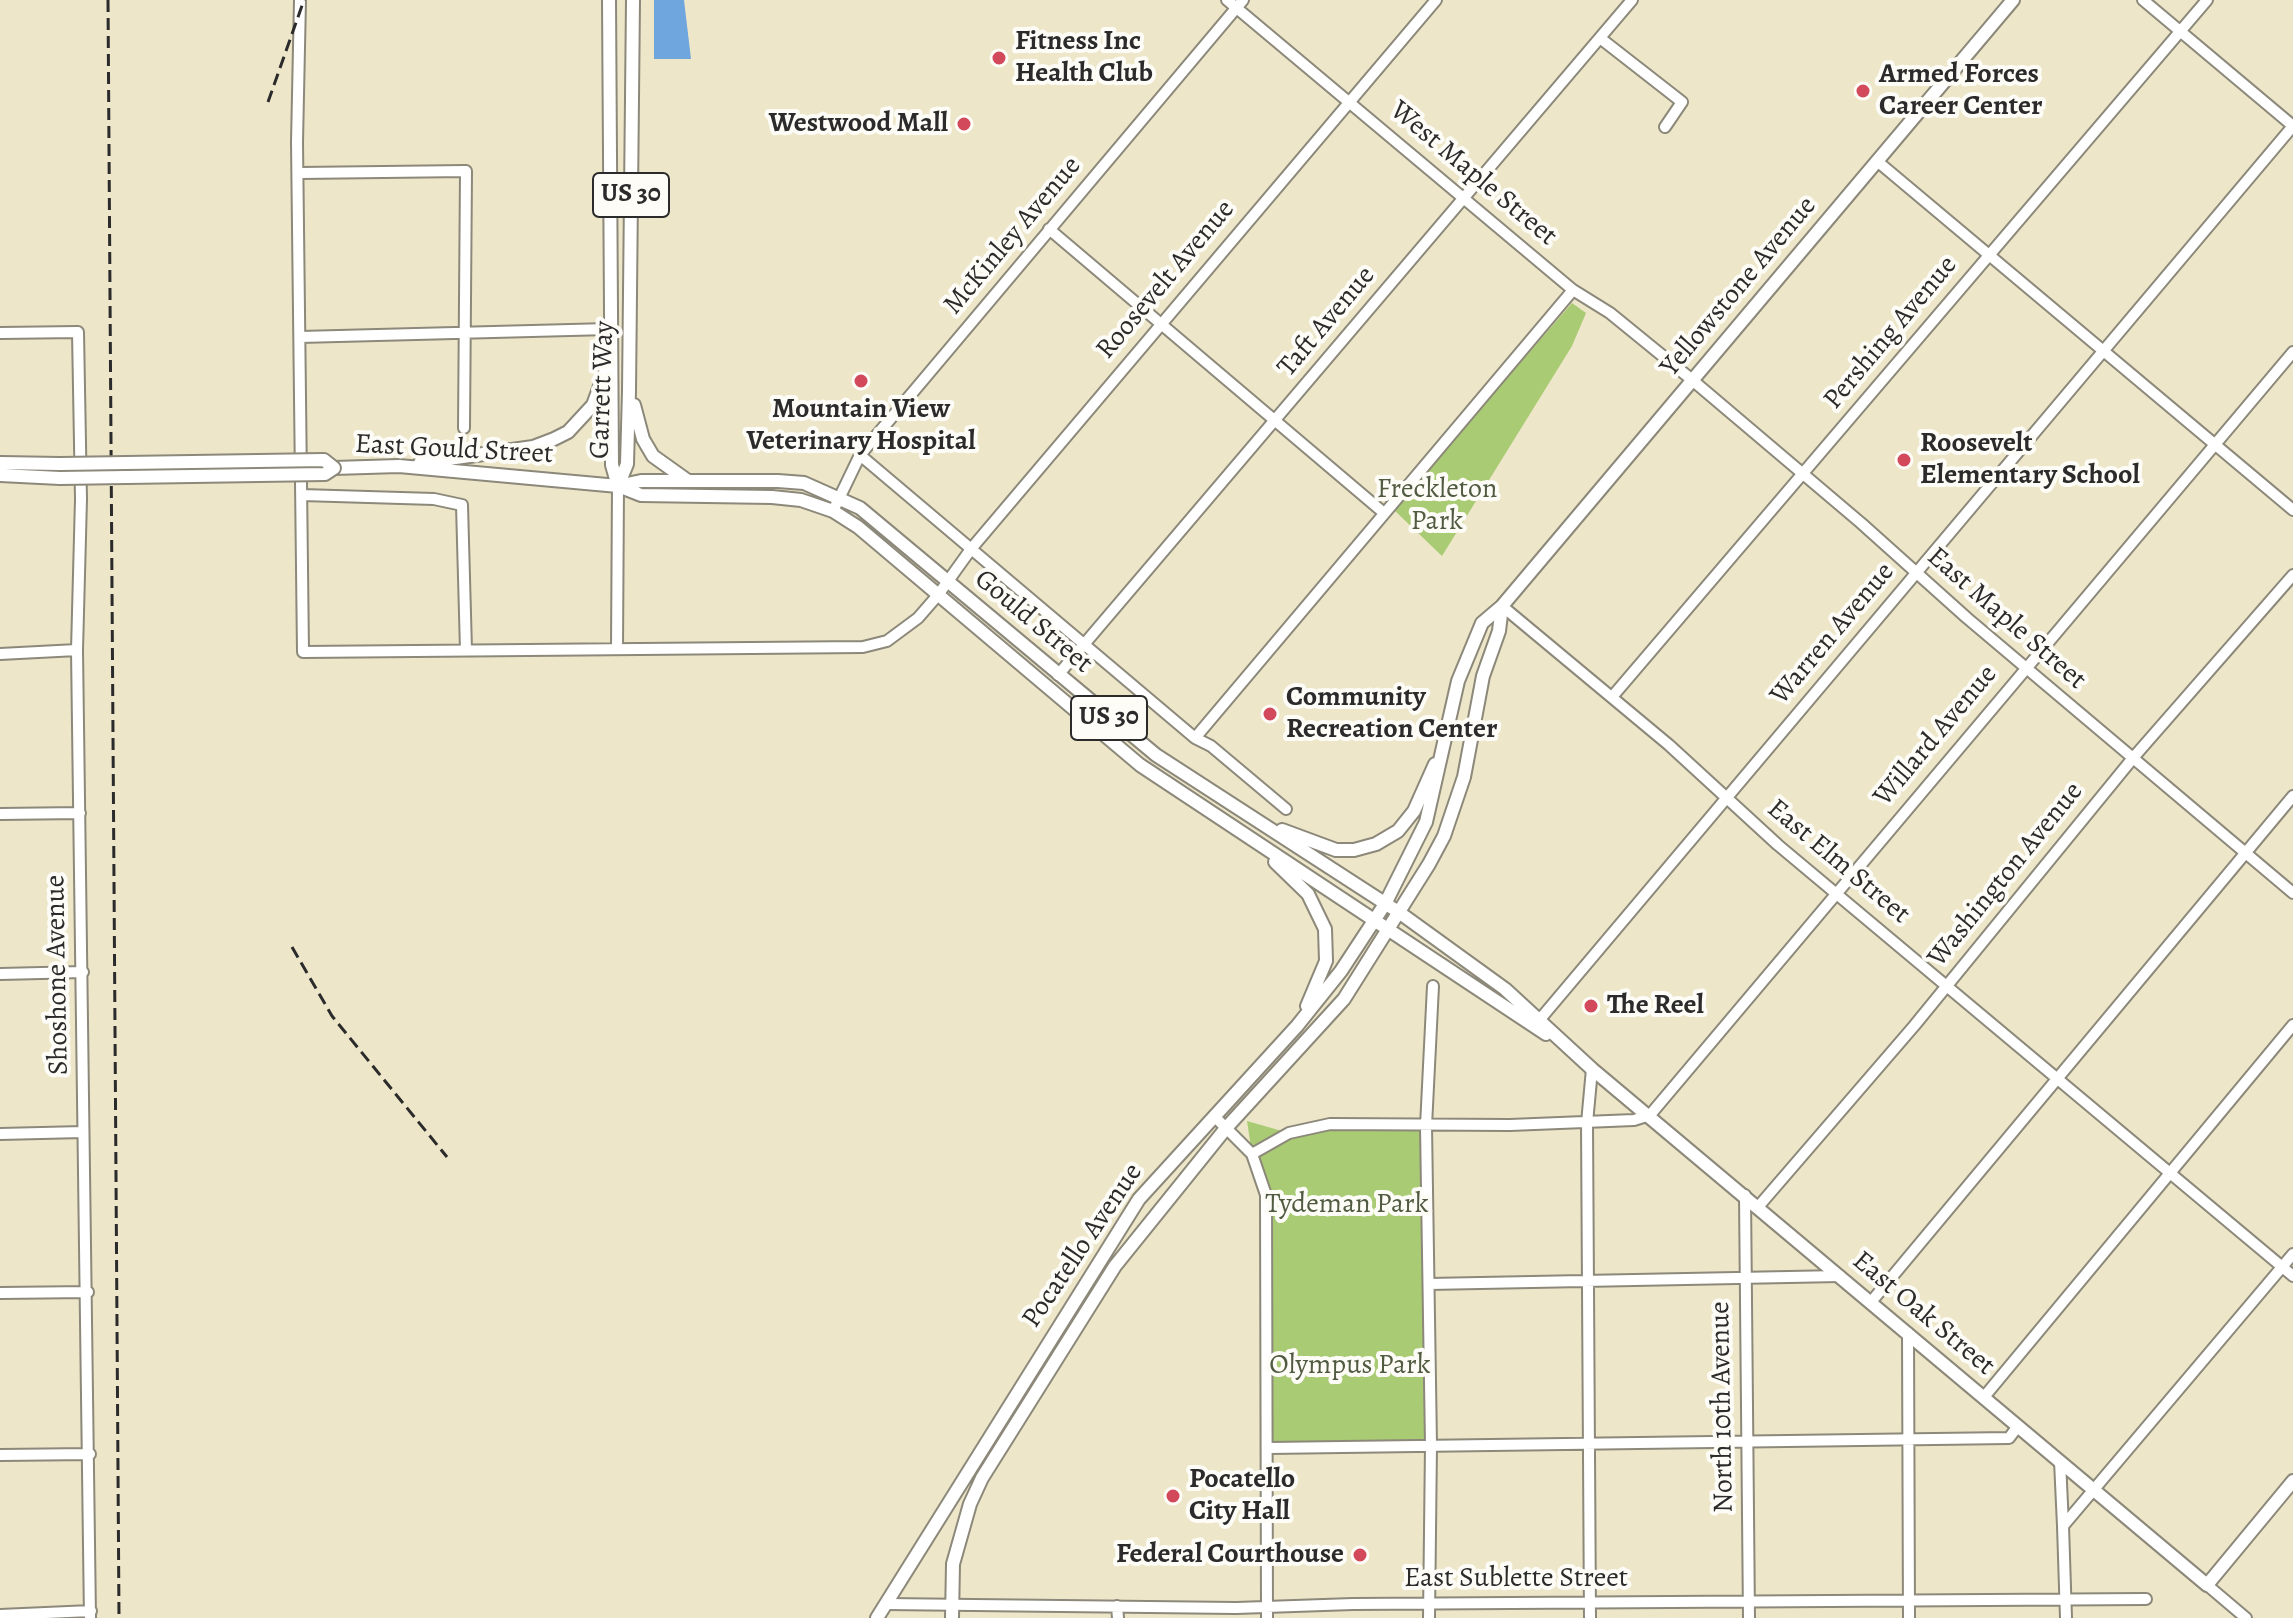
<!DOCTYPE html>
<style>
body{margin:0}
canvas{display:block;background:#ede6c9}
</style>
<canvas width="2293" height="1618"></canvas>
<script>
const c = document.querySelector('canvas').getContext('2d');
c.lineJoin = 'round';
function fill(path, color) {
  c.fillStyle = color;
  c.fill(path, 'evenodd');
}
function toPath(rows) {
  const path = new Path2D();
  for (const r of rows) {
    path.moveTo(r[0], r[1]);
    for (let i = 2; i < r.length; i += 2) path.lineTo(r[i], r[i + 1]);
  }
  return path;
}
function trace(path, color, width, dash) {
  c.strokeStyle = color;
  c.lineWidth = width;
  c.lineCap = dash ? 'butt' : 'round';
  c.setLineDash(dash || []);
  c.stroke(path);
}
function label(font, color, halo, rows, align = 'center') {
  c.font = font + ' Alegreya,serif';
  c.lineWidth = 8;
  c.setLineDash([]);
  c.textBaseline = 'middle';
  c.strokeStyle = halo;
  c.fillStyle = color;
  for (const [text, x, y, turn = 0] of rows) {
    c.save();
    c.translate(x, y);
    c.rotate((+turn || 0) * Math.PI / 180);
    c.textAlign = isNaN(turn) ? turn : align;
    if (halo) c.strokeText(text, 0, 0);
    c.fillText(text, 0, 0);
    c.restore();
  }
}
fill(toPath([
 [1572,303,1586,313,1572,346,1442,556,1393,509],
 [1247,1121,1289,1133,1307,1127,1426,1126,1431,1445,1269,1448,1266,1195,1252,1154]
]), '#a9cb73');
fill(toPath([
 [654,0,684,0,691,59,654,59]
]), '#70a6de');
const minor = toPath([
 [300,0,297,142,303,652,863,647,887,641,918,618,938,595,971,549,1436,0],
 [1227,0,1573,290,1610,313,1691,379,1861,523,1967,618,2293,893],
 [2143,0,2293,126],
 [1600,38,1682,102,1665,127],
 [1877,161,2293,510],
 [300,173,466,171,464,428],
 [1049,229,1384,513],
 [0,333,78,332,81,499,77,650,90,1618],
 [300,337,609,329],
 [860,455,1195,738,1211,746,1286,809],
 [302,495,434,499,462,505,466,650],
 [833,511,860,455,1243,0],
 [1502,606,1669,745,1778,845,2293,1276],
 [617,649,618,486],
 [0,654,77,650],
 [1058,675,1632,0],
 [1612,697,2207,0],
 [1195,738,1573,290],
 [0,814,80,813],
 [0,974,83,972],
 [1536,1024,2293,126],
 [1214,1116,1252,1154,1266,1195,1267,1618],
 [0,1134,83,1132],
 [1252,1154,1289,1133,1330,1124,1510,1125,1634,1120,1650,1115,2293,352],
 [1745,1195,1749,1618],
 [1758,1207,1914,1026,2133,758,2293,575],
 [1429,1284,1840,1276],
 [0,1293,88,1292],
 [1871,1302,2293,796],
 [1908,1333,1909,1618],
 [1984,1397,2293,1025],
 [1269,1448,2009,1438,2018,1426],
 [0,1455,90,1454],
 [2060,1461,2063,1526],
 [2207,1585,2246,1618],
 [886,1604,1236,1608,1353,1604,2146,1599],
 [1117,1606,1118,1618],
 [0,1615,91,1611],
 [1429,1618,1431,1445,1426,1126,1433,986],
 [1590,1618,1587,1123,1592,1069],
 [2066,1618,2063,1526,2293,1254]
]);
const major = toPath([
 [609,0,612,465,618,486],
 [634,405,643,439,653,456,688,481],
 [0,463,60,464],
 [420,463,533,447,554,439,568,432,593,405,607,367],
 [334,468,399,466,618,486,641,495,772,497,801,500,833,511,858,527,1140,765,1546,1034],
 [0,475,60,478],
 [618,486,641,481,778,481,804,483,860,508,1156,755,1400,913,1505,989,1592,1069,2207,1585,2293,1481],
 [618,486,627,464,629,391,633,0],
 [1282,830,1336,850,1354,850,1376,844,1398,831,1414,811,1435,764],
 [1275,862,1308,894,1325,929,1326,961,1307,1006],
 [877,1618,1139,1199,1297,1026,1341,971,1385,904,1426,822,1458,681,1482,623,1502,606,2013,0],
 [952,1618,953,1564,970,1504,982,1478,1115,1266,1227,1127,1344,999,1429,864,1444,836,1464,777,1483,676,1499,631,1502,606]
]);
trace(minor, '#8c887a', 14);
trace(major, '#8c887a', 16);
trace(minor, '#fff', 10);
trace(major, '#fff', 12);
trace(toPath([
 [108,0,119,1618],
 [268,102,304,0],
 [292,947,332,1016,447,1157]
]), '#2b2b2b', 3, [12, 6]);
const majorBridge = toPath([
 [60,464,324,460,334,468,325,474,60,478]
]);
trace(majorBridge, '#8c887a', 16, []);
trace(majorBridge, '#fff', 12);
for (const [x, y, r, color] of [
 [999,58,8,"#d1495b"],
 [1863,91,8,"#d1495b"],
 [964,124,8,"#d1495b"],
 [861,381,8,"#d1495b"],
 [1904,460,8,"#d1495b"],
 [1270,714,8,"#d1495b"],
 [1591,1006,8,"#d1495b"],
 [1173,1496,8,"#d1495b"],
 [1360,1555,8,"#d1495b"]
]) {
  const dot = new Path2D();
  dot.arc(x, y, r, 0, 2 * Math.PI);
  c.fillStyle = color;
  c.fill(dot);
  trace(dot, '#fdfcf7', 3);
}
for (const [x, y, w] of [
 [631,195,76],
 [1109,718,76]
]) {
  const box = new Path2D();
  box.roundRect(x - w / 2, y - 22, w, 44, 6);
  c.fillStyle = '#fdfcf7';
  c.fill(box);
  trace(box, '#2b2b2b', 2);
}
label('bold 26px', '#2b2b2b', null, [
 ["US 30",631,195],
 ["US 30",1109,718]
]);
label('bold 28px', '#2b2b2b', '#fdfcf7', [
 ["Fitness Inc",1015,42],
 ["Health Club",1015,74],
 ["Armed Forces",1879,75],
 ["Career Center",1879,107],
 ["Westwood Mall",948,124,"right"],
 ["Mountain View",861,410,"center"],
 ["Veterinary Hospital",861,442,"center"],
 ["Roosevelt",1920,444],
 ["Elementary School",1920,476],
 ["Community",1286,698],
 ["Recreation Center",1286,730],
 ["The Reel",1607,1006],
 ["Pocatello",1189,1480],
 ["City Hall",1189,1512],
 ["Federal Courthouse",1344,1555,"right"]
], 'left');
label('28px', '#2b2b2b', '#fdfcf7', [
 ["West Maple Street",1473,174,40],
 ["McKinley Avenue",1013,236,-50],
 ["Roosevelt Avenue",1166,280,-50],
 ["Yellowstone Avenue",1739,287,-50],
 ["Taft Avenue",1327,322,-50],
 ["Pershing Avenue",1891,333,-50],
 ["Garrett Way",603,390,-88],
 ["East Gould Street",454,450,3],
 ["East Maple Street",2006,619,41],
 ["Gould Street",1033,622,40],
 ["Warren Avenue",1833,634,-50],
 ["Willard Avenue",1936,736,-50],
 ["East Elm Street",1838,862,40],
 ["Washington Avenue",2006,875,-51],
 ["Shoshone Avenue",58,975,-91],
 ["Pocatello Avenue",1083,1246,-56],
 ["East Oak Street",1923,1314,40],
 ["North 10th Avenue",1723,1407,-91],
 ["East Sublette Street",1516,1579]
]);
label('28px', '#515b41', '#fdfcf7', [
 ["Freckleton",1437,490],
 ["Park",1437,522],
 ["Tydeman Park",1347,1205],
 ["Olympus Park",1350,1366]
]);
</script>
